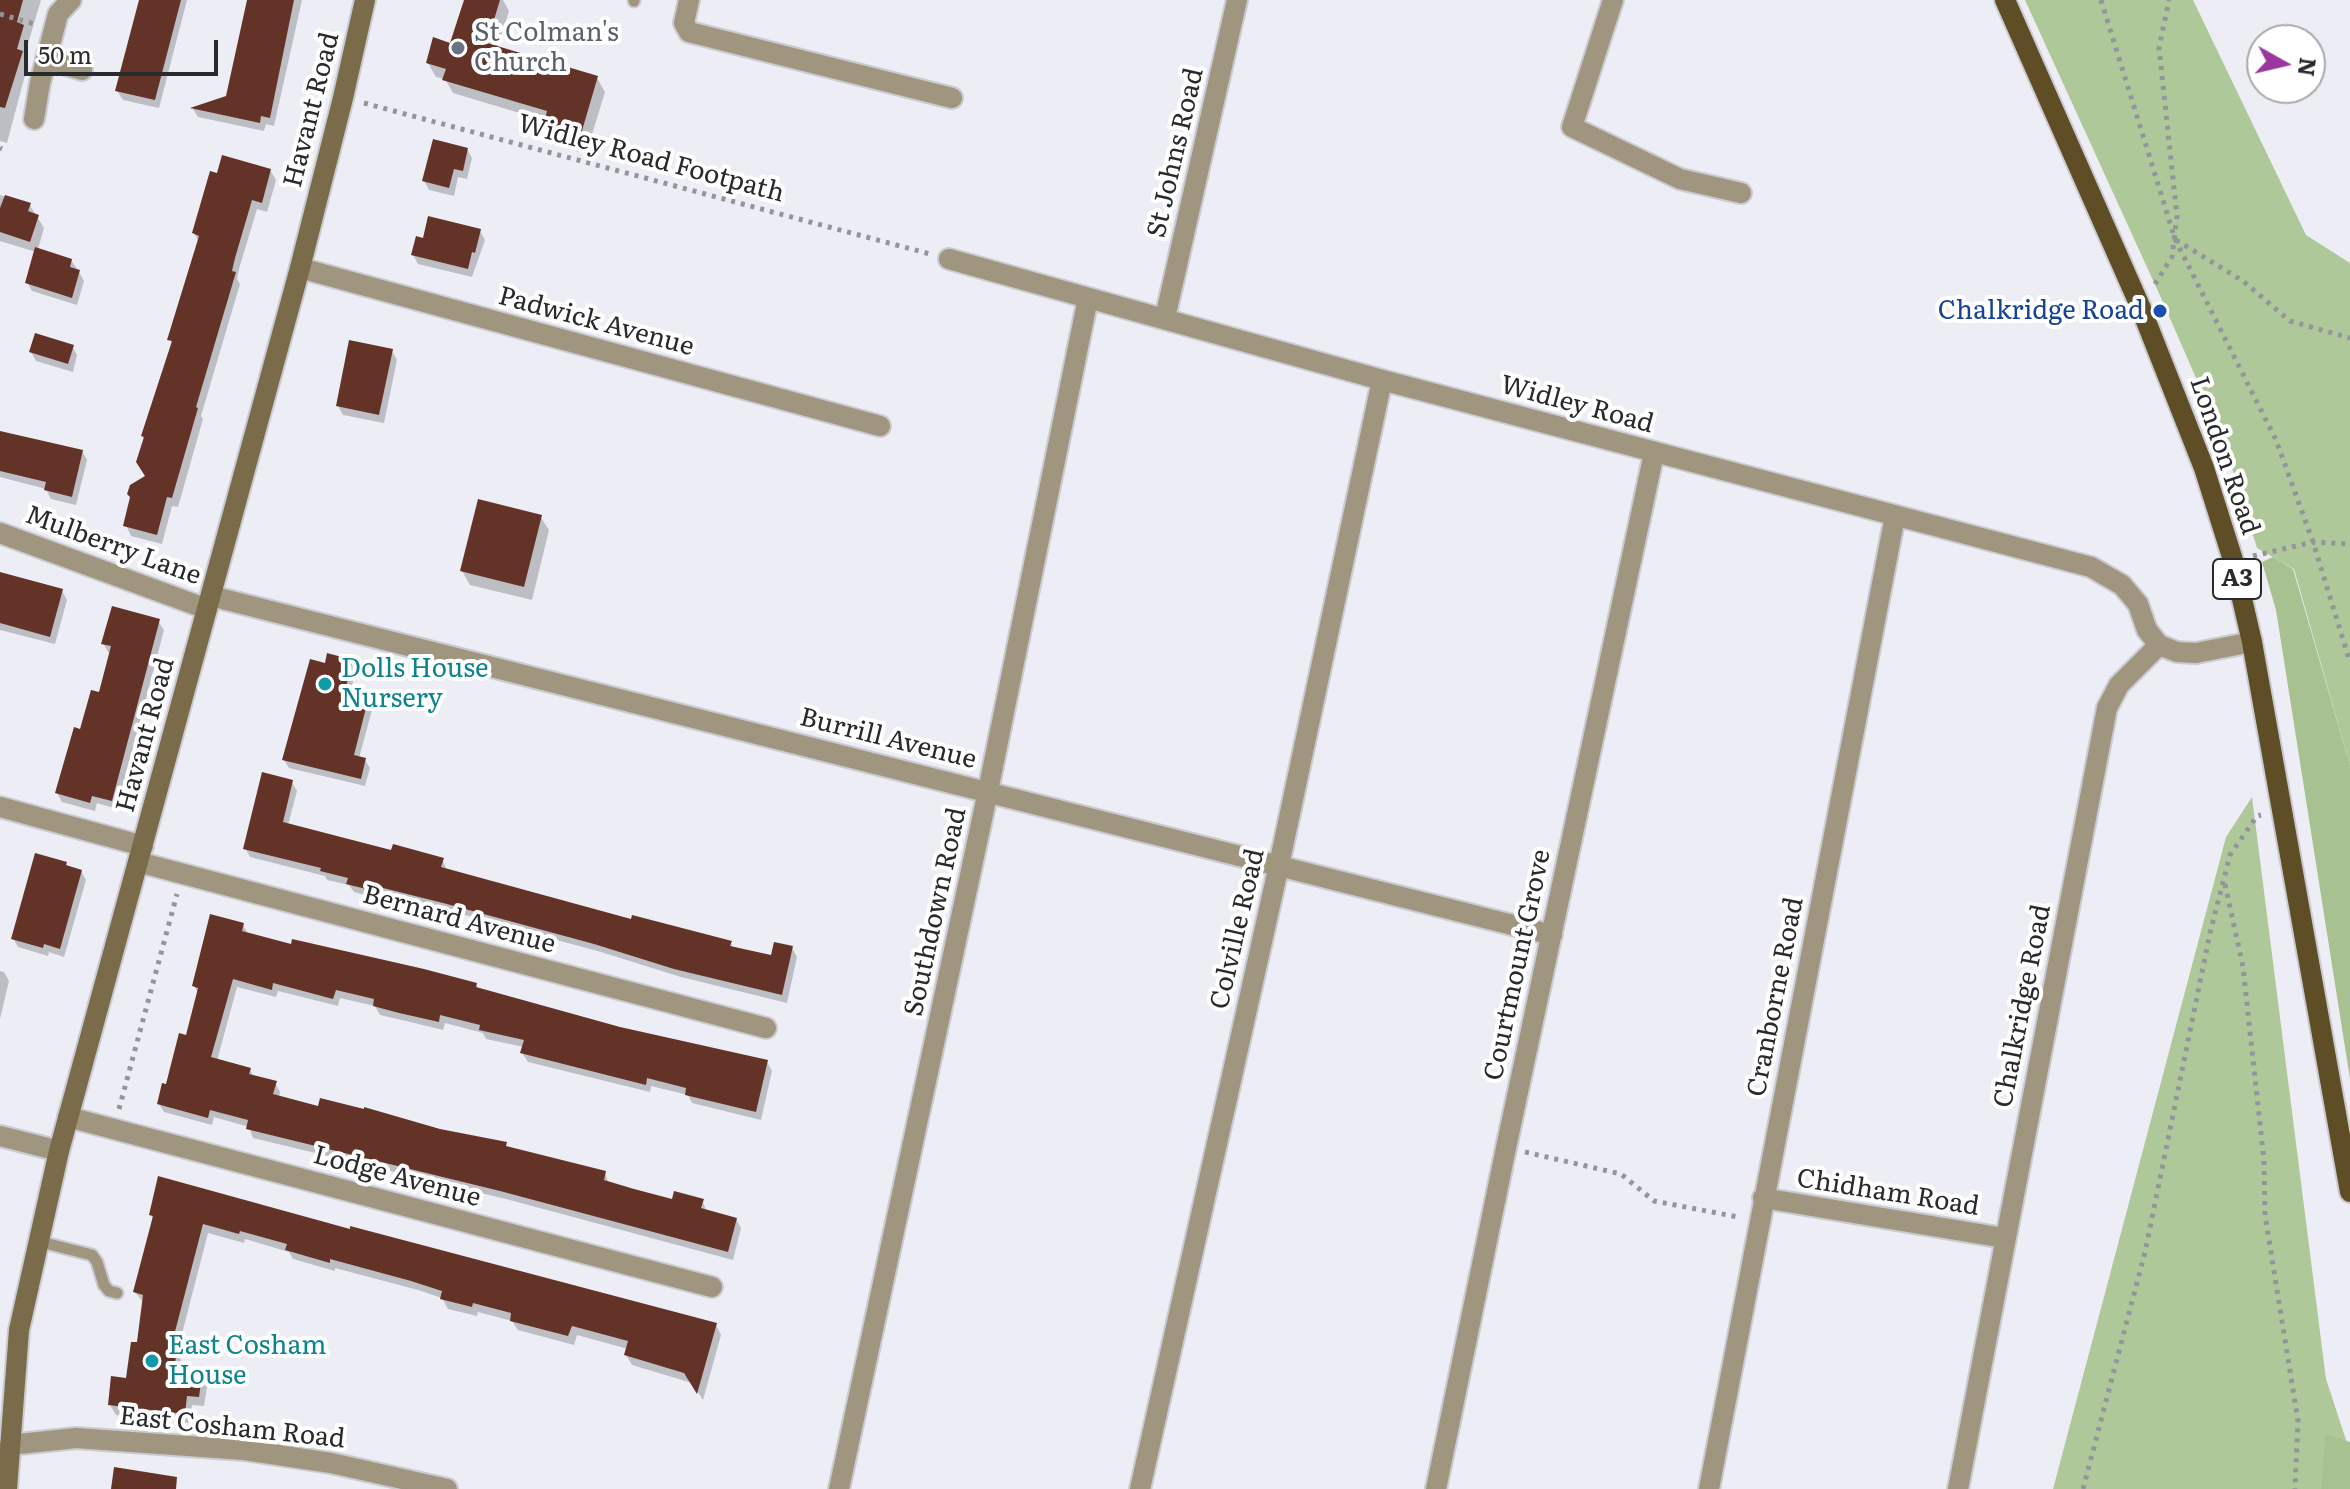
<!DOCTYPE html>
<style>
body{margin:0}
#map{position:relative;width:2350px;height:1489px;overflow:hidden;background:#edeef5;font-family:Literata,serif}
canvas{display:block}
.north{position:absolute;left:2246px;top:24px;width:80px;height:80px;box-sizing:border-box;background:#fff;border:2px solid #a9aaab;border-radius:50%;rotate:98deg;font-size:22px;font-weight:700;line-height:32px;text-align:center;color:#292a2c}
.north::after{content:'';display:block;margin:auto;width:28px;height:36px;background:#9b379e;clip-path:polygon(50% 0,100% 100%,50% 72%,0 100%)}
.scale{position:absolute;left:24px;top:40px;width:194px;height:36px;box-sizing:border-box;border:4px solid #292a2c;border-top:0;padding-left:10px;font-size:24px;line-height:28px;white-space:nowrap;color:#292a2c;-webkit-text-stroke:6px #fff;paint-order:stroke}
</style>
<div id="map">
<canvas width="2350" height="1489"></canvas>
<div class="north">N</div>
<div class="scale">50 m</div>
</div>
<script>
const c = document.querySelector('canvas').getContext('2d');
c.lineJoin = 'round';
function fill(path, color) {
  c.fillStyle = color;
  c.fill(path, 'evenodd');
}
function toPath(rows) {
  const path = new Path2D();
  for (const r of rows) {
    path.moveTo(r[0], r[1]);
    for (let i = 2; i < r.length; i += 2) path.lineTo(r[i], r[i + 1]);
  }
  return path;
}
function trace(path, color, width, dash) {
  c.strokeStyle = color;
  c.lineWidth = width;
  c.lineCap = dash ? 'butt' : 'round';
  c.setLineDash(dash || []);
  c.stroke(path);
}
function label(font, color, halo, rows, align = 'center') {
  c.font = font + ' Literata,serif';
  c.lineWidth = 8;
  c.setLineDash([]);
  c.textBaseline = 'middle';
  c.strokeStyle = halo;
  c.fillStyle = color;
  for (const [text, x, y, turn = 0] of rows) {
    c.save();
    c.translate(x, y);
    c.rotate((+turn || 0) * Math.PI / 180);
    c.textAlign = isNaN(turn) ? turn : align;
    if (halo) c.strokeText(text, 0, 0);
    c.fillText(text, 0, 0);
    c.restore();
  }
}
fill(toPath([
 [2025,0,2193,0,2306,235,2350,263,2350,766,2294,569,2257,548,2223,440,2162,300],
 [2252,797,2326,1379,2350,1452,2350,1489,2053,1489,2226,837]
]), '#afc899');
fill(toPath([
 [2273,557,2293,569,2350,766,2350,1079,2276,610,2262,562],
 [2326,1434,2350,1442,2350,1489,2321,1489]
]), '#a7c190');
fill(toPath([
 [0,0,41,0,24,57,28,64,7,143,0,141],
 [141,0,187,0,159,108,123,100,117,91],
 [250,0,302,0,274,126,266,124,264,131,198,117,193,109,228,97],
 [466,0,503,0,509,11,497,48,597,78,605,92,586,154,552,144,544,130,546,121,453,93,445,79,436,77,428,63,452,45],
 [467,149,472,158,467,179,458,177,454,196,429,190,424,181],
 [270,170,276,180,267,212,257,209,239,269,237,279,240,284,201,416,203,419,178,507,172,506,162,544,131,536,126,525,147,477,143,436,173,345,170,340,199,242,194,233],
 [0,195,29,204,44,228,38,249,71,260,79,272,84,281,77,305,32,291,27,282,36,252,0,241],
 [480,231,485,240,472,277,418,264,413,255,424,240],
 [72,346,77,355,73,372,36,361,31,352],
 [392,351,397,360,384,423,343,415,338,406],
 [0,432,82,451,87,460,76,505,51,499,46,489,0,477],
 [540,516,549,530,532,600,470,585,462,571],
 [0,574,62,591,67,600,55,644,0,630],
 [158,621,164,630,117,809,97,803,95,811,62,802,57,793,81,731,101,695,111,653,108,652,103,643],
 [351,661,356,670,349,697,367,702,372,710,359,758,365,760,370,768,365,786,289,768,284,760,326,666],
 [292,782,297,791,288,825,393,853,442,859,447,870,633,922,730,942,734,949,772,958,792,948,797,957,787,1003,681,977,601,952,450,911,379,894,378,899,354,892,349,885,327,880,325,876,250,857,245,848],
 [66,864,68,868,81,871,86,880,64,957,49,952,48,956,18,947,13,938],
 [243,925,248,934,292,946,476,984,479,990,619,1029,767,1062,772,1071,761,1120,692,1103,688,1095,651,1086,650,1092,528,1062,522,1053,524,1047,486,1039,483,1033,445,1023,443,1030,406,1021,380,1015,375,1006,340,998,338,1006,278,991,276,997,237,987,217,1061,250,1069,254,1078,275,1083,280,1092,279,1097,320,1108,505,1144,508,1149,605,1173,609,1184,673,1202,702,1200,707,1212,736,1219,741,1228,733,1260,506,1199,253,1138,249,1127,214,1117,212,1125,164,1112,159,1104,187,1037,199,994,194,986],
 [0,971,4,972,9,981,0,1019],
 [151,1215,351,1231,716,1325,721,1335,703,1400,692,1383,632,1365,626,1355,628,1349,577,1335,574,1345,518,1330,512,1321,478,1312,477,1316,448,1309,442,1298,418,1290,335,1268,335,1271,293,1259,289,1252,245,1239,244,1243,208,1233,177,1353,181,1360,179,1374,201,1377,207,1387,204,1406,192,1405,190,1423,116,1415,110,1405,128,1380,139,1344,144,1303,135,1292,154,1221]
]), '#0003');
fill(toPath([
 [0,0,23,0,17,22,24,25,17,49,23,51,5,108,0,107],
 [139,0,181,0,155,100,115,91],
 [247,0,294,0,270,118,261,116,260,123,190,108,226,96],
 [464,0,500,0,487,43,598,76,579,141,542,130,547,111,442,80,446,69,426,63,433,37,450,43],
 [433,139,468,148,463,171,454,169,449,188,422,181],
 [222,155,271,169,262,203,252,200,235,258,232,271,236,272,196,407,198,408,172,498,167,497,157,535,123,526,130,497,127,494,130,485,145,476,136,462,144,437,141,436,172,341,167,340,199,236,192,233,210,171,217,173],
 [5,195,31,203,28,211,39,215,30,242,0,232,0,208],
 [428,216,481,229,475,253,472,252,468,269,411,255,416,236,423,238],
 [35,247,72,259,70,267,80,270,72,298,25,283],
 [35,333,74,345,68,364,29,352],
 [349,340,393,349,379,415,336,406],
 [0,431,83,450,72,497,44,490,46,482,0,471],
 [478,499,542,515,524,587,460,571],
 [0,572,63,589,50,637,0,623],
 [112,606,160,619,112,801,92,796,90,803,55,793,74,727,80,729,91,690,99,692,111,646,101,644],
 [327,653,353,660,344,694,368,700,354,755,366,758,361,779,282,760,310,659,325,663],
 [262,772,293,780,283,822,391,850,393,844,444,858,441,867,631,919,632,915,732,941,730,946,771,955,774,942,793,946,782,995,674,969,594,944,443,903,375,886,374,891,346,884,348,878,320,871,321,868,243,849],
 [35,853,67,862,66,865,82,870,60,949,44,944,43,948,11,939],
 [210,914,244,923,242,931,291,944,292,939,424,969,477,983,476,987,620,1027,768,1060,756,1112,685,1095,686,1088,647,1078,646,1085,520,1053,524,1040,479,1030,480,1025,440,1015,439,1022,399,1013,373,1006,374,999,336,990,333,999,273,983,272,990,233,979,211,1057,251,1068,249,1074,277,1081,273,1094,318,1106,320,1098,364,1109,364,1107,440,1129,507,1142,506,1146,606,1171,604,1180,634,1189,672,1199,674,1191,704,1199,701,1208,737,1218,728,1252,500,1191,246,1129,248,1120,210,1110,208,1118,157,1104,162,1083,166,1084,179,1033,186,1035,198,988,192,986],
 [158,1176,350,1229,350,1226,717,1323,697,1394,684,1373,624,1355,628,1341,572,1326,568,1336,510,1321,511,1313,473,1303,472,1307,440,1299,442,1291,411,1281,330,1259,330,1263,285,1250,287,1244,240,1231,239,1234,203,1224,171,1347,177,1348,174,1372,202,1375,199,1397,187,1396,185,1414,108,1405,111,1376,126,1378,131,1342,137,1342,143,1295,133,1292,153,1216,149,1215],
 [114,1467,177,1477,176,1489,111,1489]
]), '#633327');
const lane = toPath([
 [634,1,634,0],
 [37,1241,92,1255,97,1262,104,1285,109,1291,117,1293]
]);
const street = toPath([
 [689,0,684,23,689,32,952,98],
 [1613,0,1572,127,1680,179,1741,193],
 [46,59,82,70],
 [34,119,40,83,58,14,71,0],
 [949,259,1382,380,2091,567,2122,585,2138,604,2147,630,2159,645],
 [300,268,880,426],
 [1165,318,1237,0],
 [0,533,207,609],
 [211,596,1552,935],
 [0,807,143,846],
 [138,862,766,1028],
 [68,1117,712,1287],
 [0,1136,59,1151],
 [1763,1198,2004,1238],
 [10,1445,76,1438,244,1450,331,1463,447,1489],
 [839,1489,988,791,1088,298],
 [1140,1489,1279,865,1382,380],
 [1436,1489,1506,1148,1654,453],
 [1709,1489,1895,516],
 [1958,1489,2107,708,2119,685,2159,645,2177,652,2196,653,2252,642]
]);
const secondary = toPath([
 [7,1489,19,1330,59,1151,300,268,343,98,365,0]
]);
const primary = toPath([
 [2005,0,2140,306,2204,468,2233,560,2252,642,2350,1192]
]);
trace(lane, '#cacbd1', 15);
trace(street, '#cacbd1', 24);
trace(secondary, '#cacbd1', 24);
trace(primary, '#cacbd1', 24);
trace(toPath([
 [2101,0,2175,239,2276,440,2313,542,2350,662],
 [0,14,34,24],
 [364,103,930,254],
 [0,148,2,149],
 [2176,240,2243,281,2290,321,2350,338],
 [2155,284,2172,257,2177,216,2159,48,2169,0],
 [2253,556,2313,542,2350,544],
 [2225,884,2243,967,2264,1161,2265,1215,2298,1421,2295,1489],
 [119,1109,177,894],
 [1525,1152,1621,1174,1654,1201,1738,1217],
 [2083,1489,2145,1252,2210,933,2230,855,2257,816,2261,815]
]), '#94959a', 5, [4, 6]);
trace(lane, '#a09680', 11);
trace(street, '#a09680', 20);
trace(secondary, '#7a6b4b', 20);
trace(primary, '#5f4d25', 20);
for (const [x, y, r, color] of [
 [458,48,8,"#6b7280"],
 [2160,311,8,"#1a4fb4"],
 [325,684,8,"#0f9aa8"],
 [152,1361,8,"#0f9aa8"]
]) {
  const dot = new Path2D();
  dot.arc(x, y, r, 0, 2 * Math.PI);
  c.fillStyle = color;
  c.fill(dot);
  trace(dot, '#fff', 3);
}
for (const [x, y, w] of [
 [2237,579,48]
]) {
  const box = new Path2D();
  box.roundRect(x - w / 2, y - 20, w, 40, 6);
  c.fillStyle = '#fff';
  c.fill(box);
  trace(box, '#292a2c', 2);
}
label('bold 24px', '#292a2c', null, [
 ["A3",2237,579]
]);
label('26px', '#5b616d', '#fff', [
 ["St Colman's",474,33],
 ["Church",474,63]
], 'left');
label('26px', '#292a2c', '#fff', [
 ["Havant Road",312,110,-76],
 ["St Johns Road",1176,153,-77],
 ["Widley Road Footpath",651,159,15],
 ["Padwick Avenue",596,322,15],
 ["Widley Road",1577,405,15],
 ["London Road",2224,456,71],
 ["Mulberry Lane",113,546,20],
 ["Havant Road",146,735,-75],
 ["Burrill Avenue",888,739,14],
 ["Southdown Road",936,912,-78],
 ["Bernard Avenue",459,920,15],
 ["Colville Road",1238,929,-77],
 ["Courtmount Grove",1518,965,-78],
 ["Cranborne Road",1776,997,-79],
 ["Chalkridge Road",2023,1006,-79],
 ["Lodge Avenue",397,1177,15],
 ["Chidham Road",1888,1193,9],
 ["East Cosham Road",232,1428,6]
]);
label('26px', '#164399', '#fff', [
 ["Chalkridge Road",2144,311]
], 'right');
label('26px', '#0d838f', '#fff', [
 ["Dolls House",341,669],
 ["Nursery",341,699],
 ["East Cosham",168,1346],
 ["House",168,1376]
], 'left');
</script>
